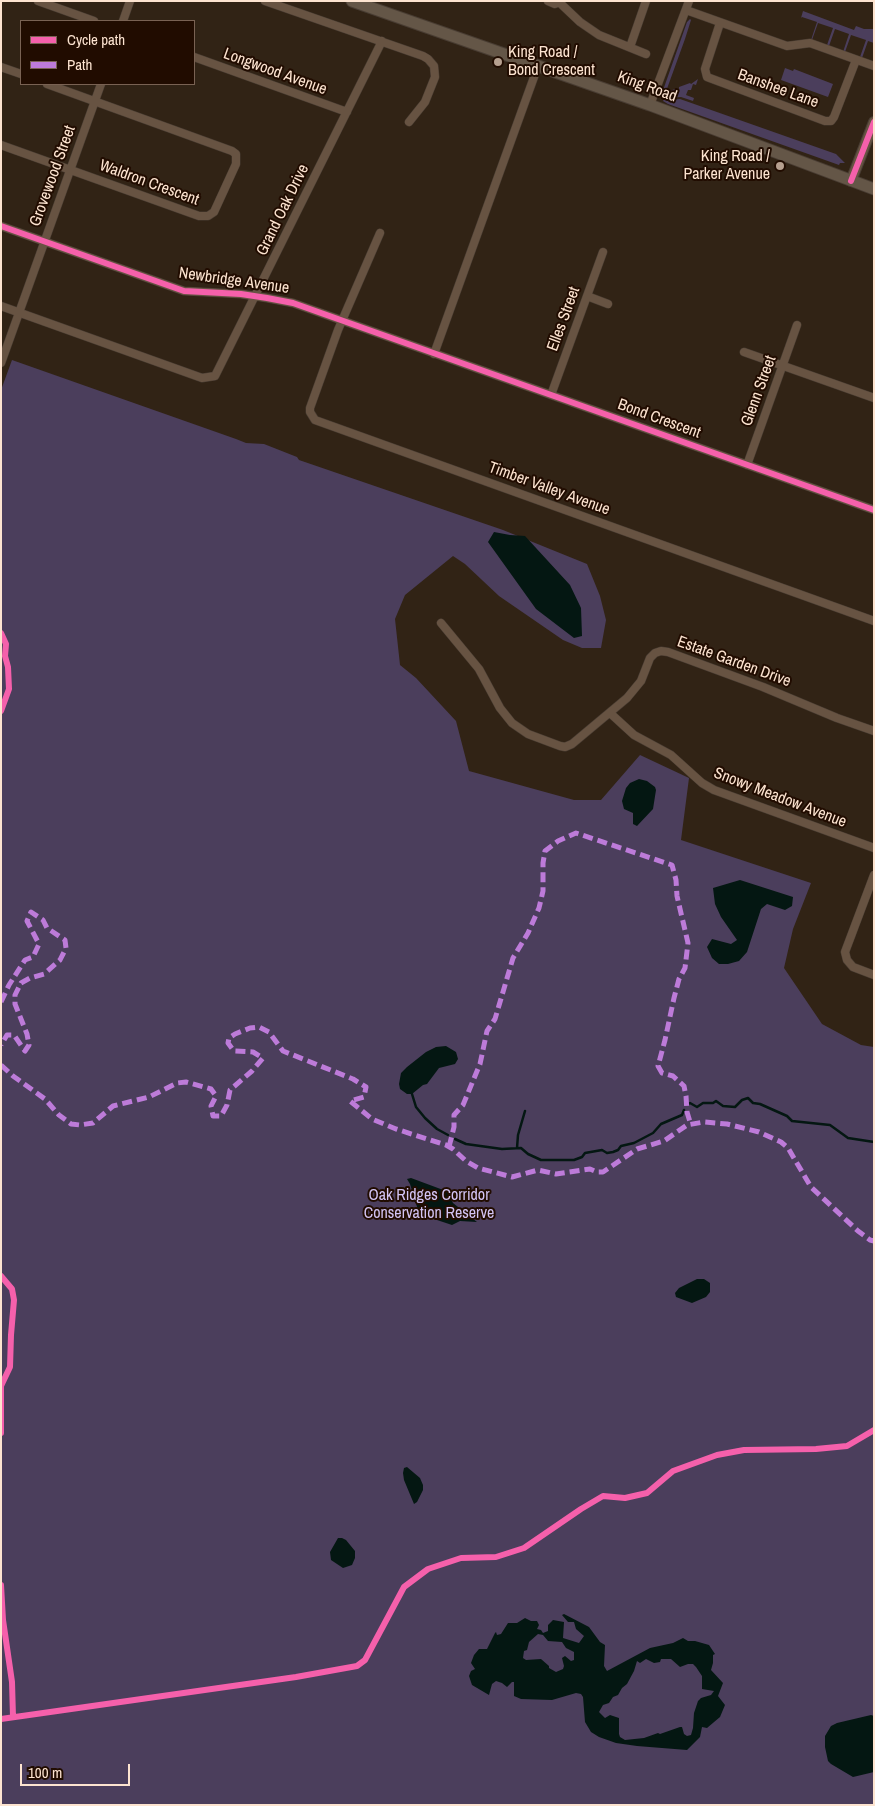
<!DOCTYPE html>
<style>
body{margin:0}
#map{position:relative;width:875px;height:1806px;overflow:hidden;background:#312315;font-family:"Archivo Narrow",sans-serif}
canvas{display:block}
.frame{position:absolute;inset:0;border:2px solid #fde4d0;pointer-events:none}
.legend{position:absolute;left:20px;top:20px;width:175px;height:65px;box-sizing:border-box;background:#210c00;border:1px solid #796253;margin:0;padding:6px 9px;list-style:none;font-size:15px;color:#fde4d0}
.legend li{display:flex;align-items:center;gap:10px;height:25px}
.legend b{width:25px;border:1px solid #796253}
.scale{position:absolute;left:20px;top:1764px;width:110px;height:22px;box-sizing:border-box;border:2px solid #fde4d0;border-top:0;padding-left:6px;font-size:15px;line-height:18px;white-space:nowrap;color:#fde4d0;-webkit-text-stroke:4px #210c00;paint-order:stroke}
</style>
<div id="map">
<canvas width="875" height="1806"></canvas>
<div class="frame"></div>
<ul class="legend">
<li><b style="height:6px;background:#f560ab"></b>Cycle path</li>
<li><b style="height:6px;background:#bd7bd9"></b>Path</li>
</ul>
<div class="scale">100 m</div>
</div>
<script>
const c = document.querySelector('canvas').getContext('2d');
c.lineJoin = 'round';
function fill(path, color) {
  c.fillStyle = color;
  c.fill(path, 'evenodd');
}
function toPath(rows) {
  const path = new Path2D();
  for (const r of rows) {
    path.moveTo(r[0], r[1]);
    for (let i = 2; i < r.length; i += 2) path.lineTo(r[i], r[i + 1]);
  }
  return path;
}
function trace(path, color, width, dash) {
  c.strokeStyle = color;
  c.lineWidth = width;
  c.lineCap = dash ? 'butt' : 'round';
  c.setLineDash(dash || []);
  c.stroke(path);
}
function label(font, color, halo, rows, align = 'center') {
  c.font = font + ' "Archivo Narrow",sans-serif';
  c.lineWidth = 4;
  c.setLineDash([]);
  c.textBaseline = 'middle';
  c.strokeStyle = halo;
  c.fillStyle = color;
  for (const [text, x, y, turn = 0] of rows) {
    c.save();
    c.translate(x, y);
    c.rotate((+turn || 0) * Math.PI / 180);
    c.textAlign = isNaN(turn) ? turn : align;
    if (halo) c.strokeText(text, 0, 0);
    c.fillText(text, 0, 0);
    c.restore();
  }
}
fill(toPath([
 [803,11,854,30,856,26,864,29,874,29,874,43,868,41,862,58,860,57,866,40,851,35,845,52,843,52,849,34,835,29,829,46,827,45,833,28,818,23,812,40,811,40,817,22,802,17,801,18],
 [690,19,691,20,685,39,664,97,661,96,687,22],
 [785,68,793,71,794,69,833,84,828,97,781,80],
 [698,79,696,85,693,84,691,90,688,90,686,95,694,98,693,101,681,97,665,98,667,92,675,89,677,92,679,92,679,87,690,83,691,84],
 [664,99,670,100,680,99,836,154,845,163,840,163,839,165,668,104,663,101],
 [12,360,236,439,246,443,264,444,297,457,299,460,503,530,587,564,600,596,606,620,601,648,582,648,563,640,499,596,465,564,453,556,405,595,395,619,400,665,416,678,456,721,469,771,574,800,601,800,640,755,689,778,681,840,811,883,793,929,784,968,822,1024,861,1045,874,1047,874,1805,1,1805,1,390]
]), '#4b3e5c');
fill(toPath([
 [494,532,510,535,525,536,570,585,581,608,582,636,574,638,536,609,488,542],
 [639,779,647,781,655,787,656,790,653,809,637,826,633,824,633,813,624,809,622,801,626,788,630,783],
 [740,880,793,897,792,906,785,910,767,904,761,909,747,952,739,961,728,964,719,964,712,958,707,947,712,939,731,944,737,940,721,917,715,904,713,888],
 [446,1046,456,1052,458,1059,455,1064,439,1068,427,1084,423,1085,412,1094,407,1094,400,1089,399,1084,401,1073,407,1067,426,1052,436,1047],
 [411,1178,446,1191,453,1203,477,1222,460,1221,452,1225,431,1218,418,1210,410,1184,407,1179],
 [697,1279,704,1279,710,1283,710,1292,706,1297,692,1303,676,1297,675,1293,679,1288],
 [407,1467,420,1478,423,1485,423,1490,417,1502,414,1504,404,1480,403,1473,404,1468],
 [338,1538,342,1538,346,1540,355,1551,355,1558,352,1565,343,1568,331,1560,330,1552],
 [564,1614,589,1627,600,1642,605,1645,604,1666,607,1671,650,1648,673,1643,683,1638,688,1641,695,1641,709,1645,715,1654,713,1655,713,1663,711,1670,723,1683,718,1696,725,1705,720,1717,707,1728,702,1727,700,1737,687,1750,637,1746,616,1743,599,1737,591,1732,585,1722,583,1697,581,1694,576,1693,552,1700,521,1699,514,1696,514,1682,512,1682,507,1687,502,1683,496,1681,492,1684,489,1695,472,1685,469,1676,471,1671,475,1669,471,1663,474,1655,479,1649,487,1649,495,1633,496,1632,497,1635,501,1634,508,1623,517,1623,525,1618,531,1621,537,1621,539,1625,537,1629,541,1630,543,1633,548,1631,548,1625,553,1620,564,1622,563,1638,579,1643,584,1636,576,1629,574,1622,568,1622,562,1615],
 [538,1634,543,1635,548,1641,562,1642,566,1648,574,1652,574,1660,571,1661,565,1656,562,1658,564,1666,563,1669,556,1672,549,1668,549,1666,541,1659,526,1660,523,1658,524,1651,527,1650,529,1642],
 [646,1659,654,1663,660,1662,661,1659,671,1659,680,1667,688,1664,693,1664,696,1667,702,1676,702,1689,714,1691,711,1695,701,1698,698,1701,694,1713,693,1728,691,1735,687,1736,684,1734,682,1727,680,1727,660,1734,658,1733,644,1738,625,1740,620,1737,619,1734,619,1718,610,1715,605,1718,599,1712,603,1705,609,1703,613,1697,618,1695,622,1688,627,1684,634,1671,637,1661,640,1663],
 [871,1715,874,1716,874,1772,853,1777,831,1764,828,1761,825,1747,825,1736,831,1726,837,1723]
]), '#041712');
trace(toPath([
 [412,1094,416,1107,425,1118,437,1129,448,1135],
 [688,1104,690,1103,697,1107,703,1103,713,1103,716,1101,723,1106,735,1107,742,1100,748,1098,753,1103,760,1104,787,1116,792,1121,830,1125,848,1138,874,1142],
 [455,1139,466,1144,502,1149,521,1148,528,1154,541,1160,574,1160,582,1157,585,1153,602,1150,607,1153,613,1152,618,1150,621,1146,634,1143,653,1133,661,1124,682,1115,684,1110],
 [517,1148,518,1135,525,1111]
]), '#041712', 2.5);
const minor = toPath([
 [38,1,94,21],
 [265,1,423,56,428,59,434,66,435,77,425,102,409,122],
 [548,1,555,4,561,1],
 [560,3,580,22,599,35,646,54],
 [686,10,787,46,810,43,874,66],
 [123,21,130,1],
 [720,23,705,69,707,77,825,121,831,121,834,117,856,60],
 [630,47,646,1],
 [194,57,347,112],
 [1,67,21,74],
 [650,105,689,1],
 [1,145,199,216,208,216,214,212,236,164,236,154,232,151,47,84],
 [1,226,184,291,241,294,267,298,293,303,874,510],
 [380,233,338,330,310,408,310,412,315,420,874,621],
 [587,296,608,304],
 [1,306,202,378,215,376,382,41],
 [744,352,874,398],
 [434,354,538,66],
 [1,363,101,84],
 [551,395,603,252],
 [747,465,797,325],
 [441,623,479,669,500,708,512,723,528,734,560,746,565,747,572,744,627,698,641,681,650,658,655,653,661,651,668,652,763,687,837,718,874,731],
 [610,713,634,735,671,755,702,783,714,790,874,848],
 [874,875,845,952,847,960,853,967,874,975]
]);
const tertiary = toPath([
 [851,181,874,122]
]);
const secondary = toPath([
 [352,1,650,105,874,189]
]);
trace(minor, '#493d33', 9);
trace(tertiary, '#493d33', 12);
trace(secondary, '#493d33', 13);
trace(minor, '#675342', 8);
trace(tertiary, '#675342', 10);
trace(secondary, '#645647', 11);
trace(toPath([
 [1,1002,9,985,25,960,33,957,39,944,27,921,31,912,43,920,47,928,65,940,66,948,60,960,44,974,30,978,21,983,15,995,15,1004,27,1034,29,1045,25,1051,14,1035,7,1035,1,1045],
 [1,1065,13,1076,45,1099,59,1115,71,1124,80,1125,93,1123,113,1106,149,1097,177,1083,186,1082,211,1089,216,1096,211,1106,213,1116,221,1116,227,1105,230,1090,252,1071,263,1058,253,1052,234,1051,228,1043,229,1038,235,1034,250,1028,259,1027,269,1032,283,1051,353,1079,366,1087,364,1097,350,1101,372,1119,396,1129,446,1145,453,1149,466,1161,478,1168,512,1177,538,1170,556,1174,590,1169,597,1172,603,1172,637,1149,664,1141,687,1125,704,1122,727,1124,759,1132,781,1142,788,1148,811,1187,858,1231,870,1240,874,1241],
 [449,1147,454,1127,454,1115,463,1105,480,1064,487,1031,495,1019,513,958,528,933,539,908,543,891,543,863,545,851,558,841,576,833,672,865,676,880,677,896,688,943,685,968,679,979,674,998,665,1040,658,1066,662,1073,673,1076,684,1086,686,1096,687,1112,691,1125]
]), '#bd7bd9', 5, [10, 5]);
trace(toPath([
 [851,181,874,122],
 [1,226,184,291,241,294,267,298,293,303,874,510],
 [1,633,6,644,5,656,8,667,9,689,1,711],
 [1,1276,12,1289,14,1300,11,1335,10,1367,1,1386,1,1433],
 [1,1585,3,1620,12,1682,13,1717],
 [1,1719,296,1677,357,1666,365,1660,404,1587,428,1569,461,1558,496,1557,524,1548,581,1509,603,1496,625,1498,647,1493,673,1471,717,1455,744,1450,816,1449,847,1446,874,1430]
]), '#f560ab', 6);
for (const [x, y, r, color] of [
 [498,62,5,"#b6a08f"],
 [780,166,5,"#b6a08f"]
]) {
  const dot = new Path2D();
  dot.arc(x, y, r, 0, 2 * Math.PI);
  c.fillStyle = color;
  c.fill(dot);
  trace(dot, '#210c00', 2);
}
label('16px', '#fde4d0', '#210c00', [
 ["King Road /",508,53],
 ["Bond Crescent",508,71],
 ["King Road /",770,157,"right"],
 ["Parker Avenue",770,175,"right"]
], 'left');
label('16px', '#fde4d0', '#210c00', [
 ["Longwood Avenue",275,72,20],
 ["King Road",647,87,20],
 ["Banshee Lane",778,89,20],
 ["Grovewood Street",53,176,-70],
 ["Waldron Crescent",149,183,20],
 ["Grand Oak Drive",283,210,-64],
 ["Newbridge Avenue",234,281,8],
 ["Elles Street",564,319,-70],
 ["Glenn Street",759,391,-70],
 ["Bond Crescent",659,419,20],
 ["Timber Valley Avenue",549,489,20],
 ["Estate Garden Drive",734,662,20],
 ["Snowy Meadow Avenue",780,798,21]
]);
label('16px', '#d3c4f4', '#210c00', [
 ["Oak Ridges Corridor",429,1196],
 ["Conservation Reserve",429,1214]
]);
</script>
